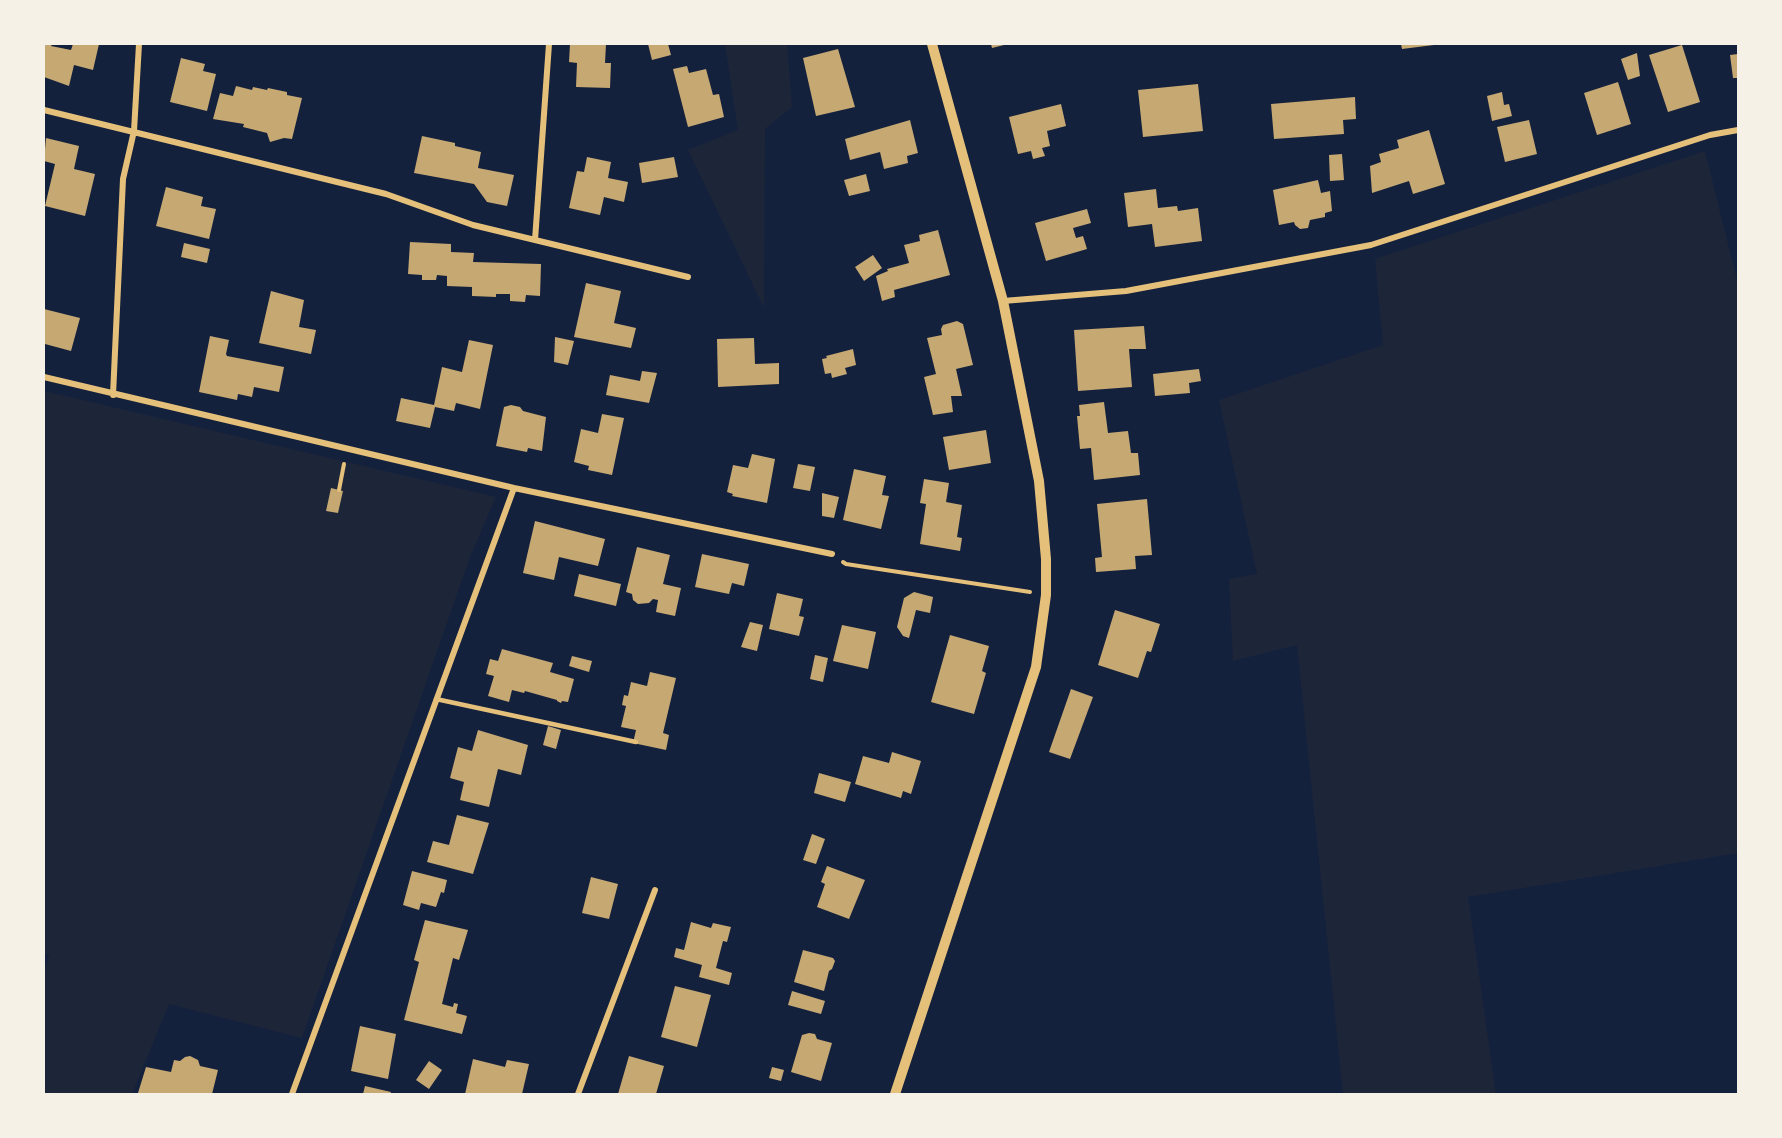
<!DOCTYPE html>
<style>
body{margin:0}
#map{position:relative;width:1782px;height:1138px;overflow:hidden;background:#14213d;font-family:"IBM Plex Sans",sans-serif}
canvas{display:block}
.frame{position:absolute;inset:0;border:45px solid #f6f1e7;pointer-events:none}
</style>
<div id="map">
<canvas width="1782" height="1138"></canvas>
<div class="frame"></div>
</div>
<script>
const c = document.querySelector('canvas').getContext('2d');
c.lineJoin = 'round';
function fill(path, color) {
  c.fillStyle = color;
  c.fill(path, 'evenodd');
}
function toPath(rows) {
  const path = new Path2D();
  for (const r of rows) {
    path.moveTo(r[0], r[1]);
    for (let i = 2; i < r.length; i += 2) path.lineTo(r[i], r[i + 1]);
  }
  return path;
}
function trace(path, color, width, dash) {
  c.strokeStyle = color;
  c.lineWidth = width;
  c.lineCap = dash ? 'butt' : 'round';
  c.setLineDash(dash || []);
  c.stroke(path);
}
fill(toPath([
 [725,44,787,44,792,107,765,129,764,308,688,150,738,130],
 [1705,151,1738,284,1738,853,1468,897,1496,1094,1343,1094,1297,645,1233,661,1229,579,1257,574,1219,400,1383,345,1375,259],
 [44,391,496,497,470,557,302,1038,169,1004,132,1094,55,1094,44,1092,44,972,49,955,44,953]
]), '#1d2539');
fill(toPath([
 [44,44,52,44,51,46,71,50,73,44,99,44,93,70,74,65,69,86,44,77],
 [570,44,606,44,605,63,611,63,610,88,576,87,577,63,569,62],
 [648,44,668,44,671,55,652,60],
 [991,44,1008,44,992,48],
 [1401,44,1434,44,1434,45,1402,49],
 [1682,45,1700,102,1668,112,1649,55],
 [838,49,855,107,816,116,803,58],
 [1637,53,1640,76,1628,80,1621,59],
 [1738,54,1738,78,1733,78,1730,55],
 [181,58,205,64,203,71,216,74,207,111,170,102],
 [687,66,689,73,706,69,713,95,719,94,724,117,688,127,673,69],
 [1618,82,1631,124,1597,135,1584,93],
 [1198,84,1203,131,1143,137,1138,90],
 [236,86,252,90,253,87,267,90,268,88,287,92,287,95,302,98,292,139,284,138,270,142,267,133,243,127,244,124,213,119,220,93,233,96],
 [1502,92,1504,105,1509,104,1512,116,1492,121,1487,96],
 [1355,97,1356,119,1343,120,1344,134,1274,139,1271,104],
 [1061,104,1066,126,1047,131,1050,146,1042,148,1045,156,1033,159,1031,151,1018,154,1009,117],
 [910,120,918,153,907,156,908,163,884,169,880,152,850,160,845,139],
 [1529,120,1537,154,1505,162,1497,127],
 [1429,130,1445,184,1413,194,1409,181,1372,193,1370,166,1381,162,1379,154,1399,148,1397,140],
 [422,136,455,143,455,146,481,152,478,168,514,175,507,206,487,202,474,184,414,173],
 [46,138,79,146,74,169,95,174,85,216,45,206,55,164,44,161],
 [1342,154,1344,180,1330,181,1329,155],
 [587,157,611,162,608,178,628,182,624,202,604,197,600,215,569,208,577,171,584,172],
 [674,157,678,177,642,183,639,163],
 [866,174,870,191,849,196,844,180],
 [1318,180,1321,193,1330,191,1332,211,1325,213,1325,217,1310,220,1308,228,1300,229,1295,225,1294,222,1279,225,1273,190],
 [166,187,203,197,201,206,216,209,209,239,156,226],
 [1156,189,1158,208,1177,206,1178,211,1198,208,1202,241,1155,247,1152,224,1128,227,1124,193],
 [1087,209,1091,223,1073,228,1076,238,1083,236,1087,249,1046,261,1035,223],
 [938,230,950,275,894,290,895,297,882,301,876,276,888,271,887,269,909,263,904,245,920,241,919,235],
 [410,242,451,244,451,252,474,253,473,262,541,264,540,296,526,295,525,302,510,301,510,294,496,294,496,297,472,296,472,287,447,286,447,276,437,275,436,280,422,280,422,275,408,274],
 [184,243,210,249,207,263,181,257],
 [873,255,882,268,864,281,855,267],
 [586,283,621,291,614,323,636,328,631,348,574,337],
 [271,291,304,300,299,327,316,330,311,354,259,343],
 [44,309,80,318,71,351,45,344,44,348],
 [957,321,963,324,973,365,956,369,962,396,951,396,953,412,933,415,924,377,936,374,927,338,942,335,941,329,943,325],
 [1144,326,1146,349,1129,349,1132,387,1078,391,1074,330],
 [210,336,229,340,226,354,227,356,284,367,279,392,254,387,252,397,238,394,237,400,199,392],
 [555,337,574,341,568,365,554,362],
 [754,338,755,364,779,363,779,384,718,387,717,339],
 [469,340,493,345,480,409,456,403,454,411,435,407,430,428,396,421,401,398,434,405,442,367,462,372],
 [853,349,856,365,845,368,847,374,832,378,831,373,825,374,822,359,827,358,826,356],
 [1199,369,1201,381,1189,383,1190,393,1155,396,1153,374],
 [642,371,657,373,649,403,606,395,610,375,640,381],
 [1104,402,1108,433,1128,431,1131,453,1138,453,1140,475,1094,480,1091,448,1080,449,1077,416,1080,416,1079,405],
 [511,405,520,407,523,411,546,417,542,451,528,448,527,452,496,446,504,407],
 [602,414,624,418,612,475,588,470,589,466,574,462,581,429,598,433],
 [986,430,991,463,949,470,943,437],
 [752,454,775,459,767,503,732,496,733,494,727,492,733,465,748,468],
 [798,464,815,467,810,491,793,488],
 [854,469,886,476,882,495,889,496,881,529,843,520],
 [924,479,949,483,946,502,962,505,957,537,962,538,960,551,920,544,926,504,920,503],
 [331,488,343,491,338,513,326,511],
 [822,493,839,497,834,518,822,516],
 [1147,499,1152,555,1135,556,1136,569,1096,572,1095,558,1102,557,1097,504],
 [535,521,605,539,598,566,559,557,554,580,523,573],
 [637,547,670,555,663,584,681,588,675,616,656,612,658,600,653,599,649,603,638,604,633,600,632,594,626,592],
 [702,554,749,564,744,586,732,583,729,594,695,587],
 [579,574,621,584,616,606,574,596],
 [914,592,933,597,930,613,916,610,909,638,903,636,897,627,904,598],
 [777,593,803,599,799,616,804,617,799,636,769,629],
 [1115,610,1160,624,1151,652,1147,651,1138,678,1098,665],
 [750,622,763,625,757,651,741,647],
 [842,625,876,632,868,669,833,661],
 [950,635,989,646,982,671,986,673,974,714,931,702],
 [502,649,553,663,550,672,574,679,568,702,562,701,561,703,557,701,557,700,525,691,524,693,512,690,509,702,488,696,494,676,486,674,490,659,498,661],
 [815,655,828,658,823,682,810,679],
 [572,656,592,661,589,672,569,666],
 [650,672,676,678,663,733,669,735,666,750,633,743,636,730,621,727,626,706,622,705,624,695,628,696,631,682,647,686],
 [1071,689,1093,697,1070,759,1049,752],
 [548,726,561,730,556,749,543,745],
 [478,730,528,745,521,775,498,769,489,807,460,800,464,782,450,778,458,747,472,751],
 [892,752,921,761,911,794,903,791,901,798,855,784,863,756,889,763],
 [819,773,851,782,845,802,814,793],
 [457,815,489,823,473,874,427,862,433,841,449,845],
 [812,834,825,839,816,864,803,860],
 [827,866,865,880,849,919,817,907,825,884,821,882],
 [412,871,447,880,444,893,441,892,436,907,421,903,419,910,403,905],
 [591,877,618,884,609,919,582,913],
 [425,920,468,930,459,960,453,958,442,1004,453,1007,454,1003,458,1004,456,1013,467,1016,462,1034,404,1020,419,962,414,960],
 [691,922,711,928,713,923,731,927,727,942,723,941,716,968,732,973,729,985,699,977,702,965,674,957,676,948,684,950],
 [803,950,833,958,835,961,832,969,829,971,824,991,794,982],
 [675,986,711,995,697,1047,661,1037],
 [792,991,825,1001,821,1014,788,1005],
 [360,1026,396,1034,388,1079,351,1071],
 [809,1033,815,1034,817,1039,832,1043,821,1081,791,1072,802,1035],
 [190,1056,198,1060,200,1066,218,1070,212,1094,145,1094,138,1093,146,1067,171,1072,174,1060,180,1061,185,1057],
 [629,1056,664,1066,656,1094,618,1094],
 [473,1059,505,1067,507,1060,529,1064,522,1094,465,1094],
 [429,1061,442,1070,429,1089,416,1080],
 [772,1067,784,1070,781,1081,769,1078],
 [365,1086,391,1092,390,1094,363,1094]
]), '#c6a872');
trace(toPath([
 [339,490,344,464],
 [843,562,846,564,1030,592]
]), '#e5c07b', 4);
trace(toPath([
 [436,699,636,742]
]), '#e5c07b', 4.5);
trace(toPath([
 [44,110,386,194,473,225,688,277],
 [535,240,549,44],
 [1003,301,1126,291,1371,245,1710,135,1738,130],
 [44,377,514,488,832,554],
 [113,395,123,179,134,131,139,44],
 [292,1094,514,488],
 [578,1094,655,890]
]), '#e5c07b', 6);
trace(toPath([
 [895,1094,1036,667,1046,595,1046,559,1039,481,1003,301,932,44]
]), '#e5c07b', 10);
</script>
